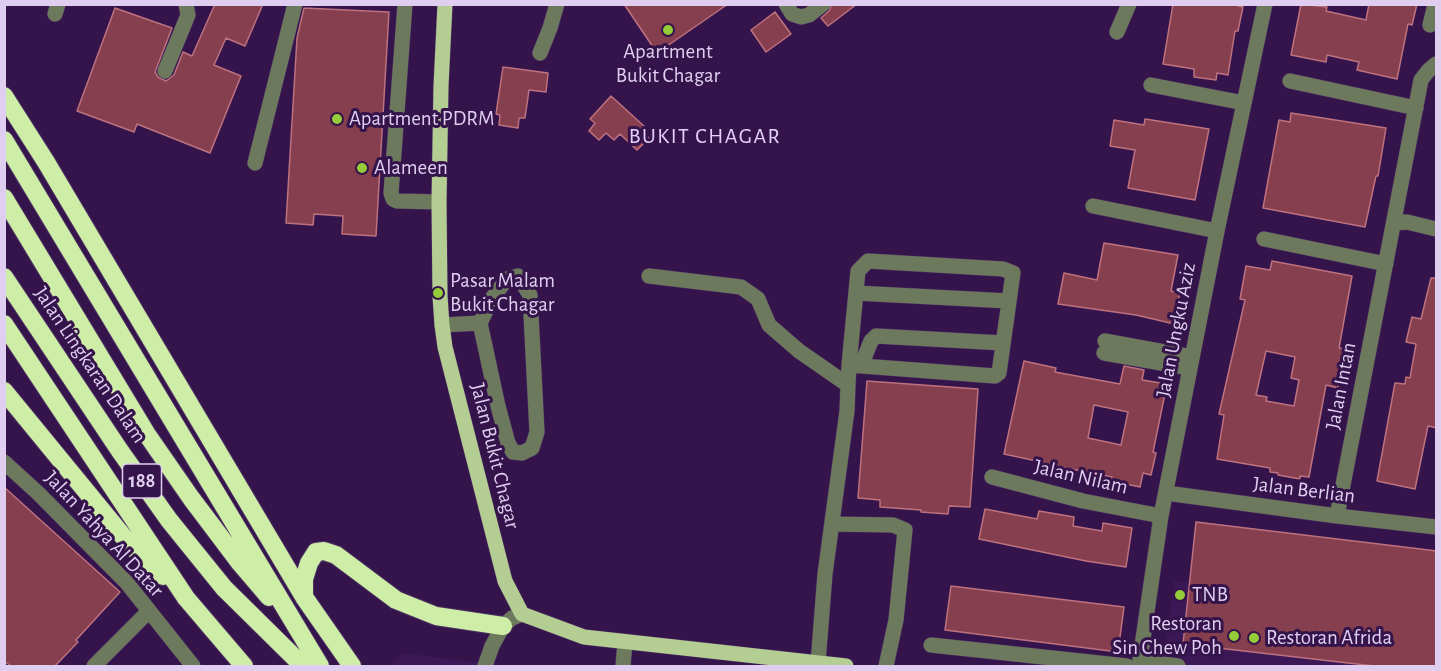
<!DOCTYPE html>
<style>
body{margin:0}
#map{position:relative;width:1441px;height:671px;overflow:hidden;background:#34144a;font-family:"Alegreya Sans",sans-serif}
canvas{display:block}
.frame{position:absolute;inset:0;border:6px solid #dfcef0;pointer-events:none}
</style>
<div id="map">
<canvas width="1441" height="671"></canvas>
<div class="frame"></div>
</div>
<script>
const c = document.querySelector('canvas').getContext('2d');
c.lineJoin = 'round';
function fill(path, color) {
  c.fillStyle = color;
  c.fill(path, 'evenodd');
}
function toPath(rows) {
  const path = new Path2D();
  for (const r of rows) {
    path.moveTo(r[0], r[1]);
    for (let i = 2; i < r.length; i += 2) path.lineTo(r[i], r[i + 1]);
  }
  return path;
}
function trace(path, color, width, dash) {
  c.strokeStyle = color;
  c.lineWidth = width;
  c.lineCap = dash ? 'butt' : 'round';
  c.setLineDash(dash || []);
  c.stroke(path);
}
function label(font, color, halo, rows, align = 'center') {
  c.font = font + ' "Alegreya Sans",sans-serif';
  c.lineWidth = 6;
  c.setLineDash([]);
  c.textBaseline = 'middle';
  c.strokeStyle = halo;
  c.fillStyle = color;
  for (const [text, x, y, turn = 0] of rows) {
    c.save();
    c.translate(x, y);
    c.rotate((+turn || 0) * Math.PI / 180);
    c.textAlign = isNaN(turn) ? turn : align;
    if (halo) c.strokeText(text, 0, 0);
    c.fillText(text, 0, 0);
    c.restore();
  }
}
fill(toPath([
 [1174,581,1436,614,1436,666,1163,666],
 [403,653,505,666,391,666]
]), '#3c1956');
const building = toPath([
 [215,4,263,4,245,46,226,38,214,65,241,76,210,153,137,124,134,132,77,111,115,8,172,28,155,72,158,77,166,81,174,75,183,52,192,56,215,4],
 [624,4,728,4,657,53,624,4],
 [832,4,857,4,828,26,821,18,829,11,832,4],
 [1173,4,1231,4,1243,7,1238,31,1235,31,1228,75,1217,73,1216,80,1194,77,1194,69,1163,64,1173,4],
 [1301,4,1327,7,1326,11,1366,20,1369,4,1417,4,1412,25,1408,24,1397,79,1357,70,1359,62,1327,55,1326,62,1291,55,1301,4],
 [304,8,389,12,376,236,342,234,343,216,314,214,313,225,286,223,297,38,304,8],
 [775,12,791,34,766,52,751,30,775,12],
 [503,67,548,73,546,92,529,90,525,118,519,118,518,128,499,125,500,115,496,114,503,67],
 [611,96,645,127,641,131,649,138,637,150,620,134,614,140,606,133,599,140,589,131,595,123,590,119,611,96],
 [1291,113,1386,128,1378,176,1376,176,1365,227,1263,208,1279,120,1290,122,1291,113],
 [1145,119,1209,129,1195,200,1128,188,1135,150,1110,146,1114,120,1144,125,1145,119],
 [1104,243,1178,255,1171,291,1180,293,1178,301,1188,303,1183,326,1136,315,1058,304,1064,273,1097,280,1104,243],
 [1272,261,1352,276,1339,348,1346,349,1338,388,1326,385,1309,477,1300,476,1300,479,1278,475,1278,473,1270,472,1270,468,1217,459,1224,415,1219,414,1245,300,1240,299,1246,266,1270,270,1272,261],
 [1266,351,1295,357,1291,378,1299,380,1294,406,1266,401,1267,397,1256,395,1266,351],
 [1431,278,1437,278,1437,428,1428,426,1415,489,1377,481,1395,383,1405,384,1406,377,1410,378,1416,344,1406,342,1412,317,1421,319,1431,278],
 [1024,361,1056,368,1055,372,1120,384,1124,366,1144,370,1142,380,1167,384,1153,452,1156,453,1151,475,1143,473,1140,487,1111,481,1112,477,1046,464,1046,463,1004,454,1024,361],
 [1094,405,1128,412,1121,445,1088,438,1094,405],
 [867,381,978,389,970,507,949,506,948,514,921,512,921,510,880,507,880,500,858,498,867,381],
 [4,487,120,592,76,640,78,642,55,666,11,666,4,661,4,487],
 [985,509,1037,519,1039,511,1074,517,1073,526,1102,531,1103,523,1132,528,1126,567,1086,561,979,539,985,509],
 [1196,522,1437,551,1437,666,1374,666,1183,644,1196,522],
 [951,586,1124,607,1118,652,945,630,951,586]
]);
fill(building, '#863f4e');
trace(building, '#be7280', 1.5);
const minor = toPath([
 [405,4,391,193,393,199,397,201,439,202],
 [786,4,792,14,801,17,809,15,823,4],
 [55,14,58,4],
 [1430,25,1435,4],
 [1117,32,1129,4],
 [540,53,550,28,557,4],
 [165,71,188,15,186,4],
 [1290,81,1416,108],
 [1151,85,1244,103],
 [255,163,295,4],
 [1093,206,1217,231],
 [1394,223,1407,222,1436,229],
 [1264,239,1386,264],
 [518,276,530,295,537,432,532,448,522,453,513,452,508,443,498,406,480,323,493,297,507,279,518,276],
 [649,276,741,287,758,299,769,325,799,351,848,385,847,411,825,574,818,663],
 [856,293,1009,301],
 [442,325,480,323],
 [1105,341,1192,357],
 [1104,353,1190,368],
 [861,366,871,341,876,336,1003,343],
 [848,385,849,365,858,271,868,261,1003,269,1013,273,999,373,995,376,849,365],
 [4,462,38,493,127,583,193,666],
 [992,477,1083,501,1161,516],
 [1166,493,1337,516,1436,527],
 [1337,516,1421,80,1428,71,1436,64],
 [832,524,893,525,905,530,896,620,886,666],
 [931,645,1127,666],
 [1140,661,1178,666],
 [94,666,148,612],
 [485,666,492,646,503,626,512,618,522,614],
 [623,666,625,642],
 [1139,666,1161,516,1217,231,1265,4]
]);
const major = toPath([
 [445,4,441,86,439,202,440,296,442,325,445,347,505,581,522,614,584,637,846,666]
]);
const highway = toPath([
 [4,96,46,162,304,597,352,666],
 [4,140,320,666],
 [4,198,146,433,191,498,240,563,269,597],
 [4,277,120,451,169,520,224,588,303,666],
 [4,324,186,598,244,666],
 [4,391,131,546,163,576],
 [304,597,304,579,309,563,316,552,324,551,336,555,396,600,436,616,503,626]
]);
trace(minor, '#4f3265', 16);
trace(major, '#4f3265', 16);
trace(highway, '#4f3265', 20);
trace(minor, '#6c795d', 15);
trace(major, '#b3cd92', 15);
trace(highway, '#ceeea7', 18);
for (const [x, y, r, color] of [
 [668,30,6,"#96cc39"],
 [337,119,6,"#96cc39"],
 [362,168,6,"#96cc39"],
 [438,293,6,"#96cc39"],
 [1180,595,6,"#96cc39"],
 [1234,636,6,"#96cc39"],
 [1254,638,6,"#96cc39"]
]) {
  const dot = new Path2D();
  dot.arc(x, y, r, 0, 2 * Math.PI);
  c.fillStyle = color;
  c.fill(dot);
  trace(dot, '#34144a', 2);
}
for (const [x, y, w] of [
 [142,481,39]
]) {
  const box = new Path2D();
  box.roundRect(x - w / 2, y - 17, w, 34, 4.5);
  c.fillStyle = '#34144a';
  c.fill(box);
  trace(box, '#dfcef0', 1.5);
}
label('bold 20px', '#dfcef0', null, [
 ["188",142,481]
]);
label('21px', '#dfcef0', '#34144a', [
 ["Apartment",668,52,"center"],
 ["Bukit Chagar",668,76,"center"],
 ["Apartment PDRM",349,119],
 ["Alameen",374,168],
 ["Pasar Malam",450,281],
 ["Bukit Chagar",450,305],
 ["TNB",1192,595],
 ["Restoran",1222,624,"right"],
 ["Sin Chew Poh",1222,648,"right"],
 ["Restoran Afrida",1266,638]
], 'left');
label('21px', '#dfcef0', '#34144a', [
 ["Jalan Ungku Aziz",1176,330,-79],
 ["Jalan Lingkaran Dalam",90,365,56],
 ["Jalan Intan",1341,386,-79],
 ["Jalan Bukit Chagar",495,456,76],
 ["Jalan Nilam",1081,477,13],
 ["Jalan Berlian",1304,490,7],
 ["Jalan Yahya Al Datar",104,534,47]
]);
c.letterSpacing = '1.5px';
label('22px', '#e4d0f8', '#34144a', [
 ["BUKIT CHAGAR",705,136]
]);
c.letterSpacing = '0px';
</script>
